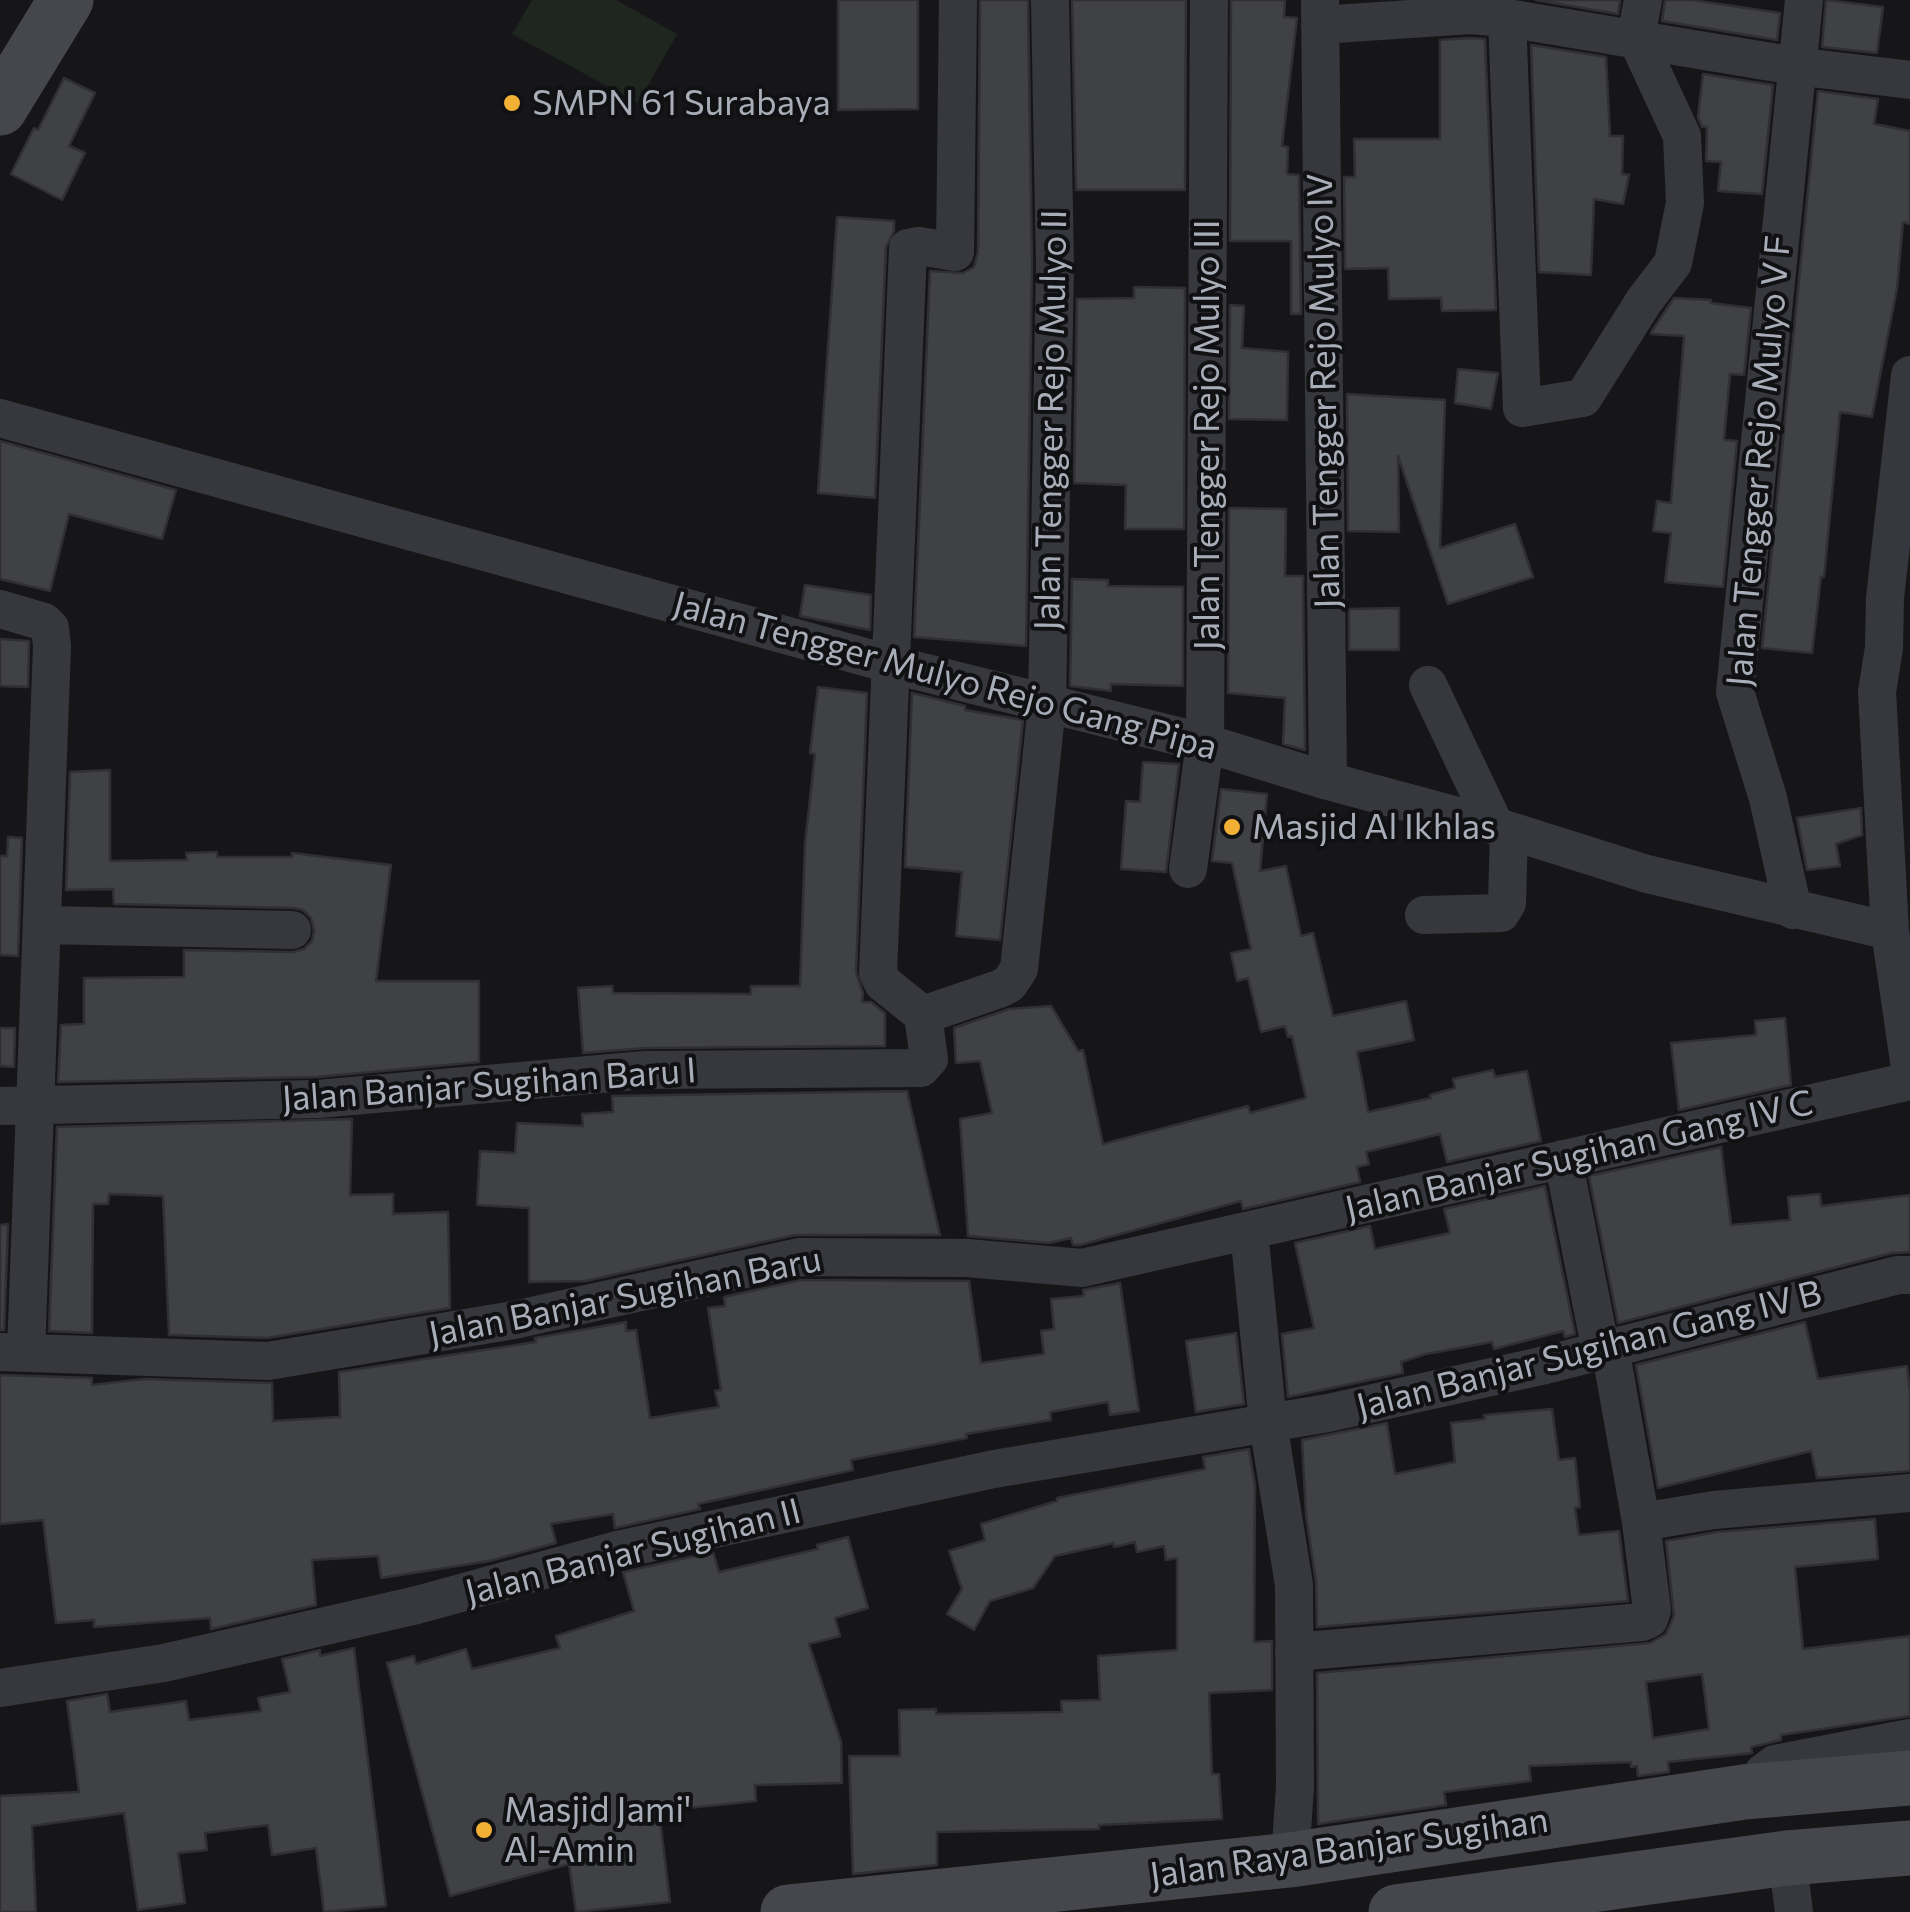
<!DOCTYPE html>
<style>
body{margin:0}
canvas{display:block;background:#161618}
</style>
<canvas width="1910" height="1912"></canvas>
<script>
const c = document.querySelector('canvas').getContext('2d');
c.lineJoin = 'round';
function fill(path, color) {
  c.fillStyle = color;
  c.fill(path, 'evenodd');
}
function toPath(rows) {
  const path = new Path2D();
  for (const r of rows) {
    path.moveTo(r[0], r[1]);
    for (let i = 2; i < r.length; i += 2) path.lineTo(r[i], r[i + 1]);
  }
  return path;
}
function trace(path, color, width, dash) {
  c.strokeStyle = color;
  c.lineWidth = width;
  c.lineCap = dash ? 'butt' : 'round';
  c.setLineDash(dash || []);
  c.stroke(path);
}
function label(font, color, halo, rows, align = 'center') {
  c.font = font + ' Commissioner,sans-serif';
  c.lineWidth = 8;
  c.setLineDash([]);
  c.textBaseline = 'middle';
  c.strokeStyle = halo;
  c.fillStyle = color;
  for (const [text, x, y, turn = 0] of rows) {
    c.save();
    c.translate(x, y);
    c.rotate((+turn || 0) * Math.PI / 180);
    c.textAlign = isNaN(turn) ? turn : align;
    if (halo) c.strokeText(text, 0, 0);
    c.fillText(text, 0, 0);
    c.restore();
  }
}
fill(toPath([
 [532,0,616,0,677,34,638,103,512,34]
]), '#1e261f');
const building = toPath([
 [838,0,918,0,918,109,838,110,838,0],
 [980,0,1028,0,1032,265,1026,646,914,637,930,271,963,273,974,267,978,252,980,0],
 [1072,0,1186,0,1185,190,1076,190,1072,0],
 [1231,0,1285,0,1284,17,1297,18,1282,146,1288,147,1287,174,1299,175,1301,314,1291,314,1291,241,1230,241,1231,0],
 [1536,0,1620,0,1618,14,1536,0],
 [1665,0,1692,0,1780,13,1777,40,1662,21,1665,0],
 [1826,0,1883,7,1877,53,1822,47,1826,0],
 [1470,38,1485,39,1496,310,1442,311,1441,298,1389,299,1388,268,1345,269,1344,177,1355,177,1354,139,1440,139,1440,40,1470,38],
 [1531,45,1606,57,1610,136,1623,136,1622,174,1629,175,1623,204,1594,199,1591,275,1539,272,1531,45],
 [1703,74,1773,85,1762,194,1718,191,1721,162,1706,161,1707,127,1702,127,1698,117,1703,74],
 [64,78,95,93,69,146,85,153,62,200,11,174,34,128,38,130,64,78],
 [1818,91,1878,99,1874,124,1910,131,1910,224,1903,222,1897,288,1872,417,1840,412,1824,577,1821,577,1812,653,1762,648,1818,91],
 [837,217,894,221,894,231,886,247,875,498,818,493,837,217],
 [1134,287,1185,288,1184,529,1125,529,1126,485,1074,483,1077,299,1134,298,1134,287],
 [1674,298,1711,300,1710,303,1751,308,1744,375,1730,374,1724,440,1737,441,1723,587,1665,582,1671,533,1653,531,1657,501,1671,503,1684,336,1651,334,1652,331,1674,298],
 [1230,305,1244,306,1242,348,1288,352,1287,420,1229,419,1230,305],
 [1458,369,1498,373,1491,409,1455,403,1458,369],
 [1347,394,1445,400,1440,548,1515,524,1533,577,1448,604,1398,456,1399,532,1348,531,1347,394],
 [0,441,176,490,162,539,69,514,50,591,0,579,0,441],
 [1229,508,1286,509,1285,576,1303,576,1305,750,1283,744,1285,698,1228,693,1229,508],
 [1072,579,1108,580,1108,586,1183,587,1183,686,1111,684,1111,691,1070,686,1072,579],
 [805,585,871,595,870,630,800,616,805,585],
 [1399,608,1399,650,1349,650,1349,609,1399,608],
 [0,639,29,641,28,687,0,686,0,639],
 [818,687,867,693,856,972,863,993,862,1002,871,1002,885,1013,885,1046,645,1048,583,1053,578,988,612,986,613,993,751,994,751,986,800,986,805,844,815,754,810,753,818,687],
 [912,693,965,706,965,710,1023,720,1000,940,956,936,962,872,905,867,912,693],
 [1143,762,1179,764,1166,872,1121,869,1126,801,1140,802,1143,762],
 [110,770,110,861,187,860,186,853,217,852,217,857,292,857,292,853,391,865,376,981,479,981,479,1062,317,1077,58,1082,61,1025,84,1024,84,978,184,977,184,950,293,952,304,949,312,941,314,931,311,918,303,910,293,908,114,904,113,889,66,890,70,772,110,770],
 [1221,789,1267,794,1260,871,1286,866,1301,936,1313,933,1333,1016,1406,1001,1414,1040,1357,1052,1368,1112,1431,1098,1430,1095,1455,1088,1453,1079,1493,1070,1495,1077,1527,1071,1541,1141,1447,1162,1440,1134,1366,1152,1369,1164,1357,1167,1360,1182,1243,1209,1241,1201,1080,1245,1073,1245,1071,1238,1049,1243,968,1236,960,1119,992,1113,980,1061,956,1063,954,1028,1009,1009,1051,1006,1078,1051,1083,1050,1103,1144,1248,1106,1250,1113,1306,1098,1292,1036,1288,1037,1285,1026,1261,1032,1248,978,1237,981,1231,953,1251,949,1232,863,1212,861,1221,789],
 [1861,808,1862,835,1836,844,1840,866,1807,870,1797,818,1861,808],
 [8,837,22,838,18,956,0,955,0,856,7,856,8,837],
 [1785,1018,1791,1085,1679,1110,1671,1043,1756,1035,1755,1021,1785,1018],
 [0,1028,15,1028,14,1067,0,1066,0,1028],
 [907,1091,940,1235,795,1235,585,1281,529,1282,529,1208,477,1205,480,1151,515,1153,517,1123,583,1126,582,1114,613,1112,612,1096,907,1091],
 [352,1119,350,1195,393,1194,393,1214,448,1212,450,1308,267,1338,169,1335,163,1196,109,1194,108,1204,93,1204,92,1333,49,1331,57,1127,352,1119],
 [1721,1147,1731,1225,1790,1220,1788,1197,1820,1194,1821,1206,1910,1195,1910,1252,1892,1253,1618,1323,1589,1176,1721,1147],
 [1545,1186,1575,1334,1565,1337,1563,1331,1494,1349,1492,1342,1426,1354,1401,1362,1403,1373,1288,1397,1282,1334,1314,1328,1295,1243,1370,1226,1375,1249,1450,1233,1444,1209,1545,1186],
 [8,1224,4,1330,0,1330,0,1225,8,1224],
 [801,1280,969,1281,981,1363,1044,1354,1041,1331,1054,1329,1051,1299,1084,1296,1083,1290,1120,1283,1139,1411,1110,1415,1108,1402,1050,1412,1051,1420,966,1434,967,1438,851,1460,853,1470,698,1504,700,1509,615,1528,613,1514,551,1524,556,1543,489,1561,381,1578,378,1556,312,1560,316,1605,211,1629,210,1618,94,1627,94,1620,56,1623,43,1520,0,1524,0,1375,92,1378,92,1385,144,1379,272,1383,273,1421,340,1417,339,1372,536,1342,535,1338,626,1322,626,1331,636,1330,650,1418,719,1407,715,1391,721,1390,708,1308,725,1306,724,1297,801,1280],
 [1805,1322,1818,1379,1907,1366,1910,1392,1910,1471,1817,1478,1811,1451,1658,1488,1636,1365,1805,1322],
 [1236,1333,1244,1404,1196,1412,1186,1341,1236,1333],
 [1552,1409,1559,1460,1575,1458,1580,1507,1575,1508,1579,1535,1619,1531,1628,1601,1317,1627,1316,1582,1306,1515,1302,1440,1387,1423,1395,1474,1455,1462,1451,1423,1485,1419,1484,1415,1552,1409],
 [1249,1449,1255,1486,1254,1642,1272,1641,1272,1690,1209,1693,1212,1774,1219,1774,1222,1819,1099,1825,1099,1829,937,1832,937,1865,853,1874,849,1756,900,1756,899,1710,936,1709,936,1714,1062,1712,1061,1701,1100,1700,1098,1656,1177,1650,1177,1558,1166,1560,1164,1546,1137,1552,1135,1542,1114,1547,1114,1543,1055,1556,1033,1588,990,1601,974,1630,947,1614,962,1589,949,1551,985,1540,981,1524,1057,1501,1057,1498,1205,1469,1203,1457,1249,1449],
 [1875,1519,1878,1559,1795,1567,1803,1649,1910,1636,1910,1716,1781,1735,1781,1740,1751,1747,1752,1753,1668,1762,1669,1772,1638,1776,1637,1766,1631,1767,1631,1762,1529,1766,1531,1781,1444,1792,1446,1805,1318,1824,1317,1673,1650,1643,1666,1634,1674,1616,1666,1541,1717,1532,1875,1519],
 [1702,1674,1709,1729,1653,1738,1646,1682,1702,1674],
 [848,1537,868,1608,835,1618,840,1636,809,1644,841,1742,842,1783,755,1785,756,1801,659,1811,670,1902,576,1912,569,1864,450,1896,387,1663,414,1656,416,1664,466,1649,472,1669,560,1648,556,1636,634,1611,623,1572,713,1552,719,1572,818,1549,817,1545,848,1537],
 [354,1648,386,1906,324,1912,316,1848,272,1855,268,1825,205,1833,207,1850,178,1853,185,1903,138,1910,124,1813,32,1826,36,1912,0,1912,0,1796,79,1792,67,1701,107,1694,110,1712,186,1701,189,1720,261,1711,258,1698,290,1692,282,1659,320,1650,320,1656,354,1648]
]);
fill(building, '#404145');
trace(building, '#303034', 2.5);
trace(toPath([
 [1320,0,1328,781],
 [1507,18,1522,408,1583,398,1644,301,1673,263,1685,203,1682,136,1636,37,1643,0],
 [1320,25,1470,15,1507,18,1795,66,1910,80],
 [1910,375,1885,598,1884,648,1877,692,1890,931,1910,1068],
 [0,418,890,664,1205,743,1328,781,1495,826,1647,874,1890,931],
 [0,609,44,622,50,628,52,646,26,1353],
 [1428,685,1495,826],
 [1188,869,1205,743,1209,0],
 [1793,910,1768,798,1735,692,1804,0],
 [1424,915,1501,913,1507,903,1509,831],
 [43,925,292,930],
 [923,1015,883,983,878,973,908,248,919,246,955,252,958,0],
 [923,1015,999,989,1009,984,1019,969,1047,705,1055,265,1050,0],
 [0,1106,318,1099,645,1070,921,1068,929,1059,923,1015],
 [1563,1159,1601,1351],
 [1249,1231,1268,1423,1294,1585,1295,1787,1290,1860],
 [0,1352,268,1361,514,1320,799,1257,967,1258,1082,1268,1910,1081],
 [1641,1522,1714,1510,1910,1493],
 [1294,1652,1642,1622,1649,1619,1652,1610,1641,1522,1610,1348],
 [0,1688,164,1663,417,1605,617,1550,994,1469,1328,1413,1541,1366,1898,1275,1910,1275],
 [1763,1790,1763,1773,1775,1764,1910,1738],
 [1787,1858,1794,1912]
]), '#37383d', 38);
trace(toPath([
 [0,108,66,0],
 [788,1912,1290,1860,1744,1792,1910,1778],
 [1396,1912,1787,1858,1910,1848]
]), '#45474d', 55);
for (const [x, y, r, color] of [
 [512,103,10,"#f2b134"],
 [1232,827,10,"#f2b134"],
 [484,1830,10,"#f2b134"]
]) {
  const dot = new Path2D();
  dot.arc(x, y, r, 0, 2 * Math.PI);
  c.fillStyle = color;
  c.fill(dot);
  trace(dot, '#111113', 4);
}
label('35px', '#a8adb8', '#111113', [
 ["SMPN 61 Surabaya",532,103],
 ["Masjid Al Ikhlas",1252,827],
 ["Masjid Jami'",504,1810],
 ["Al-Amin",504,1850]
], 'left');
label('35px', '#a8adb8', '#111113', [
 ["Jalan Tengger Rejo Mulyo IV",1324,391,-91],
 ["Jalan Tengger Rejo Mulyo II",1051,420,-89],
 ["Jalan Tengger Rejo Mulyo III",1207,435,-90],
 ["Jalan Tengger Rejo Mulyo V F",1759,461,-85],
 ["Jalan Tengger Mulyo Rejo Gang Pipa",945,676,15],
 ["Jalan Banjar Sugihan Baru I",489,1085,-4],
 ["Jalan Banjar Sugihan Gang IV C",1579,1156,-13],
 ["Jalan Banjar Sugihan Baru",625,1297,-11],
 ["Jalan Banjar Sugihan Gang IV B",1589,1350,-14],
 ["Jalan Banjar Sugihan II",633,1552,-14],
 ["Jalan Raya Banjar Sugihan",1349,1848,-8]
]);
</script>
